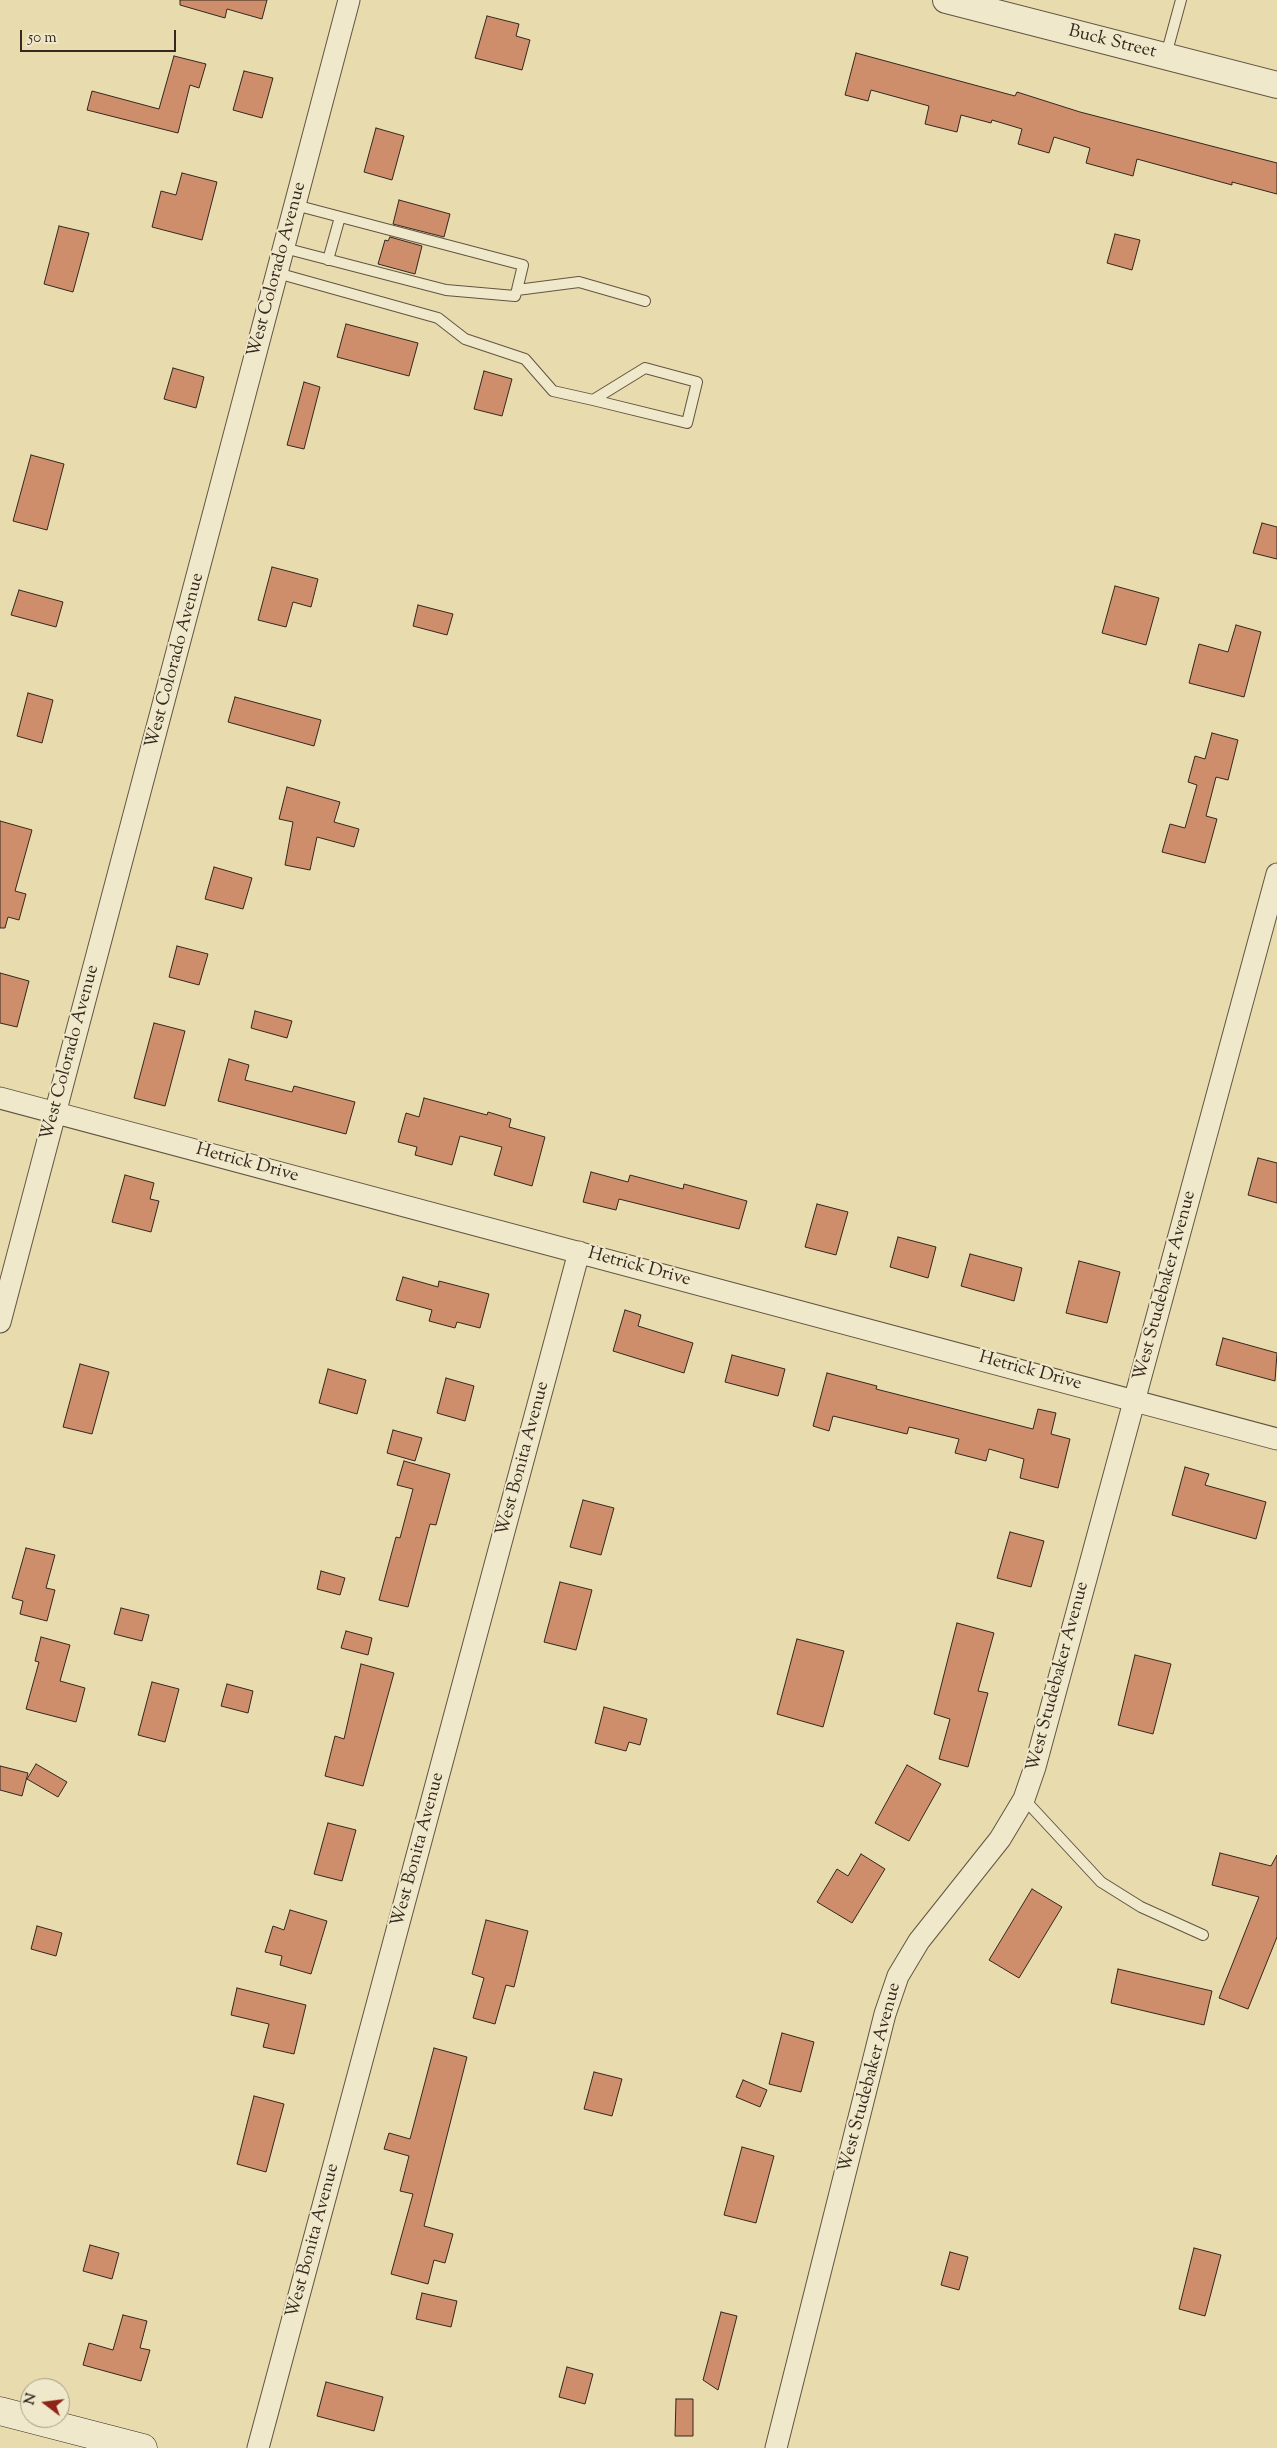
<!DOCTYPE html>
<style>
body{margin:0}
#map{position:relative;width:1277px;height:2448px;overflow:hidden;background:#e8dbae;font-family:"Sorts Mill Goudy",serif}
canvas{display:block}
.north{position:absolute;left:20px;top:2378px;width:50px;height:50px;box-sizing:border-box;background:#f0e8ca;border:1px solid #a59b86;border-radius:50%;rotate:285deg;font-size:14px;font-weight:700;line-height:20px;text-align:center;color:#34281f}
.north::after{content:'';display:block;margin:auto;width:18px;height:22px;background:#8f2418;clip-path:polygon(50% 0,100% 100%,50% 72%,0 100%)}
.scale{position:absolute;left:20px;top:30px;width:156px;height:22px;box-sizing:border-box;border:2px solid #34281f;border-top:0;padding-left:6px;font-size:15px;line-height:18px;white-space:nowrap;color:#34281f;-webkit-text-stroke:4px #f0e8ca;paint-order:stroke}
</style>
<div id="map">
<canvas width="1277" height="2448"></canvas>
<div class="north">N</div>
<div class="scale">50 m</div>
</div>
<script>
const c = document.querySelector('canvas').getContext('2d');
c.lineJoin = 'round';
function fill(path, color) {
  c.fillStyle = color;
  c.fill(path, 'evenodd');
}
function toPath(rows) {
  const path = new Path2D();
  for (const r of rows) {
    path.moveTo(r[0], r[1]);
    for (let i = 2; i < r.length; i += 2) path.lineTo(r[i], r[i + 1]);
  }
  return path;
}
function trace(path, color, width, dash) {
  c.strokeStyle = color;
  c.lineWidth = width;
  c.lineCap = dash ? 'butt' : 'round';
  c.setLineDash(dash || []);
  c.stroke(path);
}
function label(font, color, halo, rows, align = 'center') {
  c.font = font + ' "Sorts Mill Goudy",serif';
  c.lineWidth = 4;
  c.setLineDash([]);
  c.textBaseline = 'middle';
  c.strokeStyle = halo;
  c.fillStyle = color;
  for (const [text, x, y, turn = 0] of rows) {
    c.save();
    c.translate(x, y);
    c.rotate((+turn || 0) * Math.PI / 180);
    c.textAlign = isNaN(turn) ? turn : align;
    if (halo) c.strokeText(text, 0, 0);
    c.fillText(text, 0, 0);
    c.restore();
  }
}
const building = toPath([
 [180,0,267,0,262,19,227,9,225,18,180,5,180,0],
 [487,16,519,24,516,36,530,40,522,70,475,58,487,16],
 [856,53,1015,96,1017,92,1080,112,1277,163,1277,194,1232,182,1232,185,1137,159,1133,176,1086,163,1090,148,1054,137,1049,153,1018,144,1022,129,992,120,991,123,961,115,957,132,925,124,929,106,871,90,868,101,845,95,856,53],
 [174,56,206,64,199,88,190,85,178,133,87,110,92,91,159,109,174,56],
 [244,71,273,78,262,118,233,110,244,71],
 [376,128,404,136,392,180,364,172,376,128],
 [182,173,217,182,202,240,152,227,161,191,176,195,182,173],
 [399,200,450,214,444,237,393,224,399,200],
 [59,226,89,233,73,292,44,284,59,226],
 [1115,234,1140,240,1132,270,1107,263,1115,234],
 [390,237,422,246,415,274,378,264,385,240,388,241,390,237],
 [346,324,418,343,409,376,337,357,346,324],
 [173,368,204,377,196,408,164,399,173,368],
 [484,371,512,379,502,416,474,409,484,371],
 [304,382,320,387,304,449,287,445,304,382],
 [31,455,64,464,47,530,13,521,31,455],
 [1262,523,1277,527,1277,559,1253,553,1262,523],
 [272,567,318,579,311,607,293,602,286,627,258,620,272,567],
 [1115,586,1159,598,1146,645,1102,633,1115,586],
 [19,590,63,602,56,627,11,615,19,590],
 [418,605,453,614,447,635,413,626,418,605],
 [1236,625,1261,632,1244,697,1189,683,1199,644,1228,652,1236,625],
 [28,693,53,700,42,743,17,736,28,693],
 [235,697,321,720,314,746,228,722,235,697],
 [1212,733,1238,740,1228,780,1216,777,1206,816,1217,819,1205,863,1162,852,1170,824,1185,828,1197,785,1188,782,1195,756,1205,759,1212,733],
 [287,787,340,802,334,822,359,829,354,847,317,837,310,870,285,865,293,822,279,819,287,787],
 [0,821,32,830,15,891,26,894,19,920,8,917,5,928,0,928,0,821],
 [214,867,252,878,243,909,205,899,214,867],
 [177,946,208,954,199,985,169,977,177,946],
 [0,973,29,981,17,1027,0,1023,0,973],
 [255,1011,292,1021,287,1038,251,1028,255,1011],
 [154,1023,185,1031,165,1106,134,1098,154,1023],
 [229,1059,249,1065,245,1080,292,1092,294,1086,355,1102,346,1134,218,1101,229,1059],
 [424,1098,487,1115,488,1112,511,1119,509,1127,545,1137,532,1186,494,1175,502,1147,460,1136,452,1165,415,1155,417,1147,398,1142,406,1113,419,1117,424,1098],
 [1258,1158,1277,1163,1277,1203,1248,1195,1258,1158],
 [591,1172,628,1182,630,1175,683,1189,684,1184,747,1201,739,1229,619,1199,616,1210,583,1202,591,1172],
 [125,1175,154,1183,150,1199,159,1201,151,1232,112,1222,125,1175],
 [817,1204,848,1212,836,1255,805,1247,817,1204],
 [898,1237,936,1247,928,1278,890,1267,898,1237],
 [970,1254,1022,1268,1014,1301,961,1286,970,1254],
 [1079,1261,1120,1272,1107,1323,1066,1313,1079,1261],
 [403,1277,438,1287,439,1281,489,1294,480,1328,457,1322,455,1328,429,1321,432,1310,396,1300,403,1277],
 [625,1310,641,1315,638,1326,693,1343,684,1373,613,1351,625,1310],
 [1223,1338,1277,1353,1275,1381,1216,1365,1223,1338],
 [732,1355,785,1369,778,1396,725,1382,732,1355],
 [80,1364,109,1372,92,1434,63,1427,80,1364],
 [328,1369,366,1380,357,1414,319,1403,328,1369],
 [827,1373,877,1386,876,1389,1033,1429,1038,1409,1056,1413,1051,1434,1070,1439,1058,1488,1020,1478,1024,1459,989,1449,986,1461,955,1453,959,1439,909,1427,907,1434,833,1416,829,1431,813,1426,827,1373],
 [446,1378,474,1386,465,1421,437,1413,446,1378],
 [393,1430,422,1438,415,1461,387,1453,393,1430],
 [404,1461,450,1474,436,1525,430,1524,408,1607,379,1600,396,1537,400,1538,413,1489,397,1485,404,1461],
 [1185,1467,1209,1474,1205,1485,1266,1502,1256,1539,1172,1515,1185,1467],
 [583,1500,614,1508,601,1555,570,1547,583,1500],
 [1010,1532,1044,1541,1031,1587,997,1578,1010,1532],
 [26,1548,55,1555,46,1588,55,1590,47,1621,20,1614,23,1601,12,1598,26,1548],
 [321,1571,345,1578,340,1595,317,1589,321,1571],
 [560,1582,592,1590,576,1650,544,1642,560,1582],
 [121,1608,149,1615,142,1641,114,1634,121,1608],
 [957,1623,994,1633,978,1691,988,1693,968,1767,939,1759,950,1719,934,1714,957,1623],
 [346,1631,372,1638,368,1655,341,1648,346,1631],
 [41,1637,70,1645,60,1681,85,1688,76,1722,26,1709,39,1662,35,1661,41,1637],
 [797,1639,844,1651,823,1727,777,1714,797,1639],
 [1135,1655,1171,1664,1153,1734,1118,1725,1135,1655],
 [361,1664,394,1673,363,1786,325,1776,335,1736,344,1739,361,1664],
 [152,1682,179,1689,165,1742,138,1735,152,1682],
 [227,1684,253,1691,248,1713,221,1706,227,1684],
 [604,1707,647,1719,640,1745,629,1742,626,1751,595,1743,604,1707],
 [36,1764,67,1782,58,1797,27,1779,36,1764],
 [907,1765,941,1784,909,1841,875,1823,907,1765],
 [0,1766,28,1773,22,1796,0,1790,0,1766],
 [328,1823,356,1830,342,1881,314,1874,328,1823],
 [1220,1853,1271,1866,1277,1855,1277,1937,1248,2009,1219,1998,1259,1897,1212,1885,1220,1853],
 [861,1854,885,1869,852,1923,817,1902,837,1869,848,1876,861,1854],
 [1032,1889,1062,1907,1019,1978,989,1960,1032,1889],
 [290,1910,327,1921,311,1974,280,1965,282,1956,265,1952,273,1926,284,1930,290,1910],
 [486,1920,528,1931,514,1987,506,1985,495,2024,473,2018,484,1978,472,1974,486,1920],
 [37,1926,62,1933,56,1956,31,1949,37,1926],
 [1118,1969,1212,1991,1204,2025,1111,2003,1118,1969],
 [237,1988,306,2005,294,2054,263,2047,269,2024,231,2015,237,1988],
 [782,2033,814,2042,801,2092,769,2084,782,2033],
 [434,2048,467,2057,424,2226,453,2234,445,2263,434,2260,428,2284,391,2274,413,2194,400,2191,409,2156,384,2149,389,2133,410,2139,434,2048],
 [594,2072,622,2079,612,2116,584,2109,594,2072],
 [743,2080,767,2090,760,2107,736,2097,743,2080],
 [254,2096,284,2104,266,2172,237,2164,254,2096],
 [742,2147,774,2156,756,2223,724,2215,742,2147],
 [90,2245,119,2253,112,2279,83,2271,90,2245],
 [1194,2248,1221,2255,1205,2316,1179,2309,1194,2248],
 [950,2252,968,2257,959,2290,941,2285,950,2252],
 [422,2293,457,2301,451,2327,416,2319,422,2293],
 [721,2312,737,2316,718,2390,703,2380,721,2312],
 [123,2315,147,2321,140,2348,150,2350,141,2381,83,2365,89,2343,113,2350,123,2315],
 [567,2367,593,2374,585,2404,559,2397,567,2367],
 [326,2382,383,2397,374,2431,317,2416,326,2382],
 [676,2399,693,2399,693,2436,675,2436,676,2399]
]);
fill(building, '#ce8d6b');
trace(building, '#34281f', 1);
const service = toPath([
 [1166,55,1181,0],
 [284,248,446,290,515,296,517,290,523,265,295,205],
 [328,260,340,217],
 [277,273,438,318,465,339,525,359,553,391,593,400,687,423,697,382,645,368,593,400],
 [517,290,579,282,645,301],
 [1024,1799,1101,1882,1141,1907,1203,1935]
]);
const minor = toPath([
 [0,1098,1277,1439],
 [0,1322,349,0],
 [258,2448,579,1252],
 [776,2448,885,2014,898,1976,919,1941,1000,1839,1024,1799,1035,1767,1277,874]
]);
const tertiary = toPath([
 [946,0,1277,85]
]);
const secondary = toPath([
 [0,2411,143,2448]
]);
trace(service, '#615543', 12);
trace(minor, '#615543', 23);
trace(tertiary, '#615543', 28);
trace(secondary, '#34281f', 29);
trace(service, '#f0e8ca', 10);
trace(minor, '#f0e8ca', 21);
trace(tertiary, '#f0e8ca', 26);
trace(secondary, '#f0e8ca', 28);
label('18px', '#34281f', '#f0e8ca', [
 ["Buck Street",1112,43,14],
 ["West Colorado Avenue",278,270,-75],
 ["West Colorado Avenue",176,661,-75],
 ["West Colorado Avenue",71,1053,-75],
 ["Hetrick Drive",247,1164,15],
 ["Hetrick Drive",639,1268,15],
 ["West Studebaker Avenue",1166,1286,-75],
 ["Hetrick Drive",1030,1372,15],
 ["West Bonita Avenue",524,1459,-75],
 ["West Studebaker Avenue",1059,1677,-75],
 ["West Bonita Avenue",419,1850,-75],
 ["West Studebaker Avenue",871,2078,-75],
 ["West Bonita Avenue",314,2241,-75]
]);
</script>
